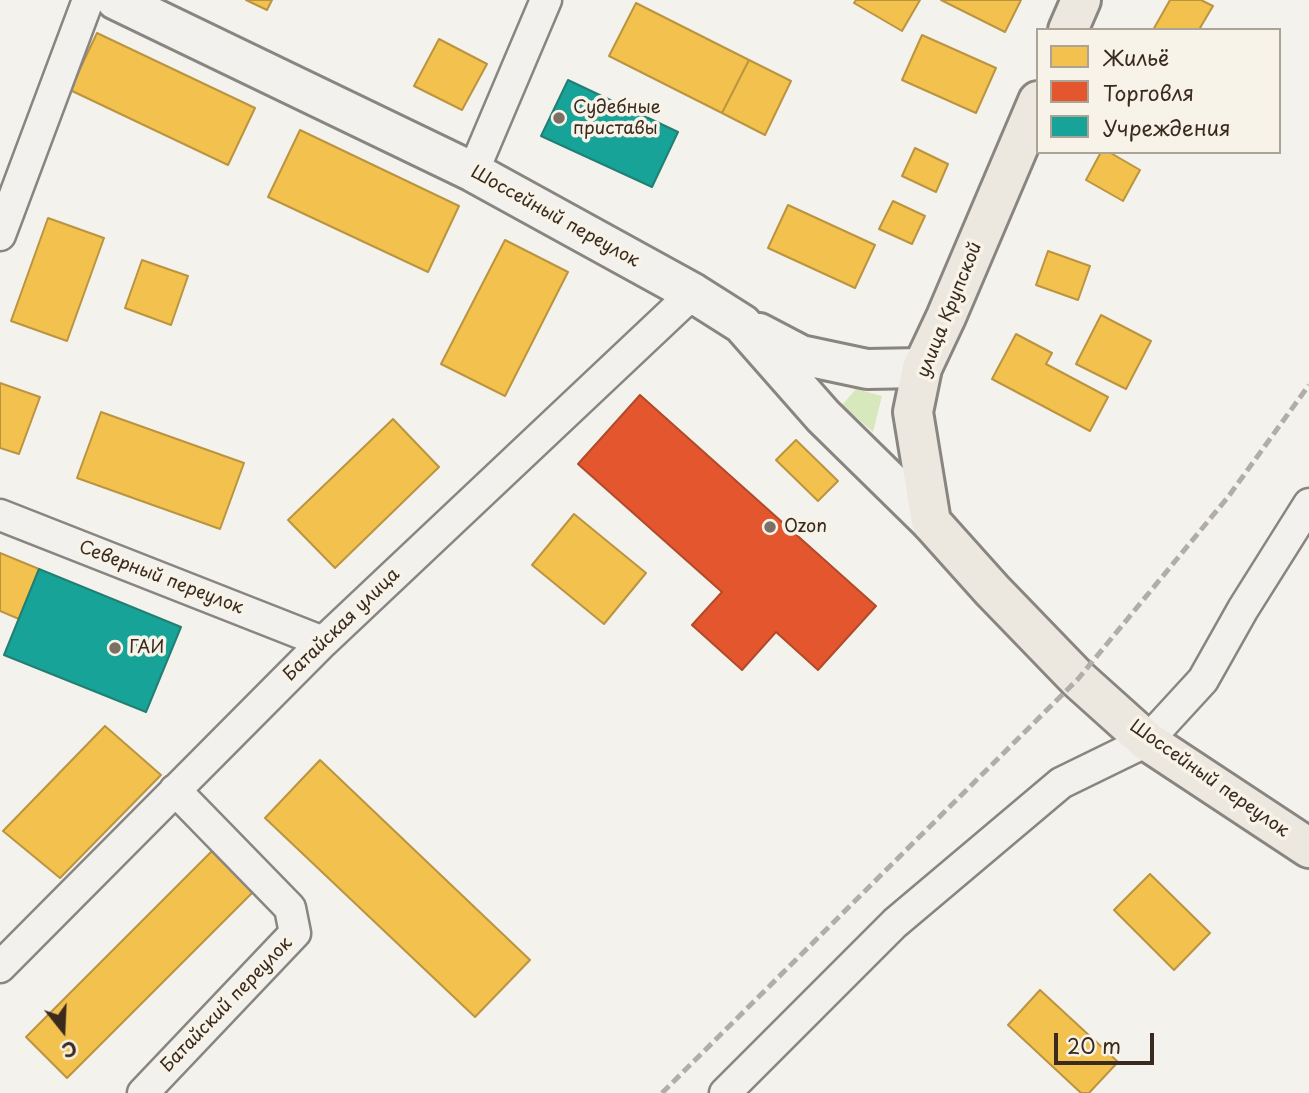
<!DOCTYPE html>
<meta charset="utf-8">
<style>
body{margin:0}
#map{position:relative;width:1309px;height:1093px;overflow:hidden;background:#f4f2ec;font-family:"Playpen Sans",sans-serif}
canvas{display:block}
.legend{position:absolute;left:1036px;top:28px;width:245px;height:126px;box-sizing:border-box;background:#f7f3e8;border:2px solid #aca397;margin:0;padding:9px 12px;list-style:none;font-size:21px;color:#3b2a1e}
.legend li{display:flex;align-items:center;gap:14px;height:35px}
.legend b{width:35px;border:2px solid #aca397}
.north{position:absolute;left:28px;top:995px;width:70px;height:70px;-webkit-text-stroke:5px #f7f3e8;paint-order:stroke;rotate:162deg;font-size:19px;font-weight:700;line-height:28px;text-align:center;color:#3b2a1e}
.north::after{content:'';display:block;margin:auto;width:24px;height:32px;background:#3b2a1e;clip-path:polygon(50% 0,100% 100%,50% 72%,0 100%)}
.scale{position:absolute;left:1054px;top:1033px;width:100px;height:32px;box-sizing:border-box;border:4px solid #3b2a1e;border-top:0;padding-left:9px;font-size:21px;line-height:24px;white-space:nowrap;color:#3b2a1e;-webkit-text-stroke:5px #f7f3e8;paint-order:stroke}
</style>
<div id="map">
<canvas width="1309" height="1093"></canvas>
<ul class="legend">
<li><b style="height:19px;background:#f2c14e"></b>Жильё</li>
<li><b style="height:19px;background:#e4572e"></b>Торговля</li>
<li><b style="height:19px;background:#17a398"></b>Учреждения</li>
</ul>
<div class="north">С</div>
<div class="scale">20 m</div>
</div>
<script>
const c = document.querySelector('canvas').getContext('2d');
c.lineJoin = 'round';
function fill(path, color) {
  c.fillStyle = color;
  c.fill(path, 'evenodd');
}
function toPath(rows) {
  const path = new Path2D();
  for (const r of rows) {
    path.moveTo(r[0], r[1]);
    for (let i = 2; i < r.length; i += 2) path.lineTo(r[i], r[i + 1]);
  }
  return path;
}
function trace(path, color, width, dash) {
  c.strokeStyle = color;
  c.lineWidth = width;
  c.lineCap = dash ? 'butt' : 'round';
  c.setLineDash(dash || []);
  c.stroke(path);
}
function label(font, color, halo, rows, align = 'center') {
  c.font = font + ' "Playpen Sans",sans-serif';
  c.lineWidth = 7;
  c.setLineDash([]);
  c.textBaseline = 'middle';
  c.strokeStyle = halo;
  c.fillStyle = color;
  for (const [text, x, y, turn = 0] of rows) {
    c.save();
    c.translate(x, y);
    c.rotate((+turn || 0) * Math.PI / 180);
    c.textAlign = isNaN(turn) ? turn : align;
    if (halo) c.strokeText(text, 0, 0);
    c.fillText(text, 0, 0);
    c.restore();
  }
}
fill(toPath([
 [856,389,882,396,873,432,842,405]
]), '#d7e8bd');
const homes = toPath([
 [246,0,272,0,267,10,246,0],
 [856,0,920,0,902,31,854,3,856,0],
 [941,0,1021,0,1005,32,941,0],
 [1170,0,1201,0,1213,6,1200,28,1204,30,1153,30,1170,0],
 [636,3,749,60,722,113,609,56,636,3],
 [97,33,255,108,228,165,70,90,97,33],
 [922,35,996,68,976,113,902,80,922,35],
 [439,39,487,64,462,110,414,86,439,39],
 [749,60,791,81,765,135,722,113,749,60],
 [300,130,459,206,428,272,268,197,300,130],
 [915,148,948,164,936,192,902,176,915,148],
 [1101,152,1109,152,1140,170,1123,201,1086,180,1101,152],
 [893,201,925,216,912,244,879,229,893,201],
 [788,205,875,245,855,288,768,248,788,205],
 [48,218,104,238,67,341,11,321,48,218],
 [505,240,568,272,505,396,441,364,505,240],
 [1048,251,1090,266,1078,300,1036,285,1048,251],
 [142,260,188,276,171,325,125,308,142,260],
 [1101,315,1151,341,1126,389,1076,364,1101,315],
 [1016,334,1052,353,1046,364,1108,397,1090,431,992,379,1016,334],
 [0,383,40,397,19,454,0,448,0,383],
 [101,412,244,463,220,529,77,478,101,412],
 [393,419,439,467,335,568,288,520,393,419],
 [796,440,838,481,818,501,776,460,796,440],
 [574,514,646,573,604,624,532,565,574,514],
 [0,553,39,569,19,619,0,611,0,553],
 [105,726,161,775,60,878,3,831,105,726],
 [320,760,530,960,475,1017,265,818,320,760],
 [212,851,253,892,67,1078,26,1037,212,851],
 [1150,874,1210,933,1174,970,1114,910,1150,874],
 [1040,990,1118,1062,1089,1093,1081,1093,1008,1025,1040,990]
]);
fill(homes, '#f2c14e');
trace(homes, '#bb9440', 2);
const shops = toPath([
 [640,395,876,606,818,670,776,632,742,670,692,625,722,592,578,464,640,395]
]);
fill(shops, '#e4572e');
trace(shops, '#b14a29', 2);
const public = toPath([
 [568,80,678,132,652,187,541,136,568,80],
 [39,569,181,627,146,712,4,655,39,569]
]);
fill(public, '#17a398');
trace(public, '#227f73', 2);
const street = toPath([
 [473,172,546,0],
 [0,235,88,0],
 [0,515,323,642],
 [0,967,323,642,693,293],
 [143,1093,295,933,290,908,175,790],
 [725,1093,895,923,1061,783,1147,741,1203,680,1243,609,1309,504]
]);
const secondary = toPath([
 [116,0,473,172,693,293,742,324,823,416,931,522],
 [759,333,801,355,867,369,922,368]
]);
const primary = toPath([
 [1068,30,1081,0],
 [1038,101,946,317,922,368,913,412,931,522,992,590,1078,679,1147,741,1309,848]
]);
trace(street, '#898580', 35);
trace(secondary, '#898580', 44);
trace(primary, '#898580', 44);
trace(street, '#f2f1ed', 30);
trace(secondary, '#f2f1ed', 38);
trace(primary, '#ede8df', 38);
trace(toPath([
 [662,1093,1078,679,1228,497,1309,385]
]), '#b1aeaa', 5, [10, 5]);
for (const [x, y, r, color] of [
 [559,118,7,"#7c7066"],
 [770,527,7,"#7c7066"],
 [115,648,7,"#7c7066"]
]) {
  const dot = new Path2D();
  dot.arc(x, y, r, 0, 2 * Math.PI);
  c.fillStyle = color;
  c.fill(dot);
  trace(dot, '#f7f3e8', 2.5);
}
label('18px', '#3b2a1e', '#f7f3e8', [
 ["Судебные",573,108],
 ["приставы",573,129],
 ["Ozon",784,527],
 ["ГАИ",129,648]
], 'left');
label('18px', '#3b2a1e', '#f7f3e8', [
 ["Шоссейный переулок",555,217,29],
 ["улица Крупской",950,310,-68],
 ["Северный переулок",161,578,21],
 ["Батайская улица",342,625,-44],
 ["Шоссейный переулок",1209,779,35],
 ["Батайский переулок",227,1005,-46]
]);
</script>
